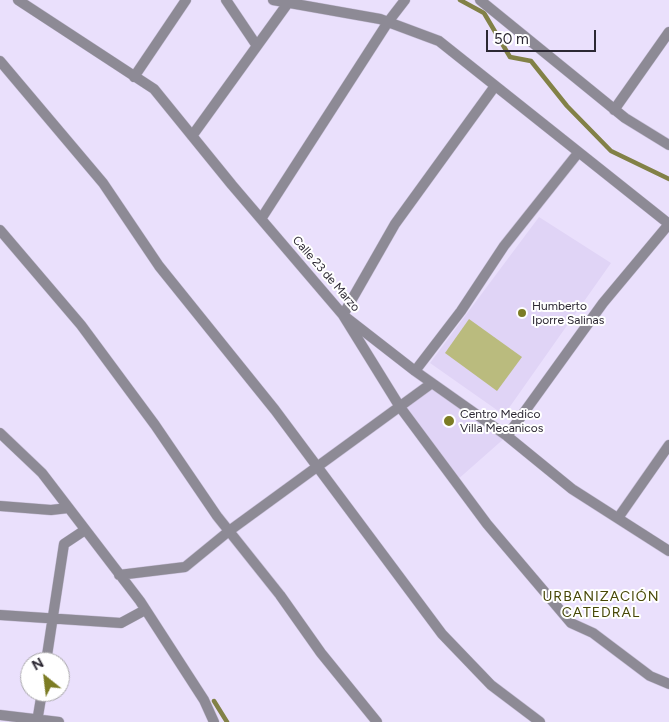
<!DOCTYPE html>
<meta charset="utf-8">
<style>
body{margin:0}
#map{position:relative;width:669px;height:722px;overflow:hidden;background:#eae0fc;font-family:Figtree,sans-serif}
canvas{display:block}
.north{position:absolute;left:20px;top:652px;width:50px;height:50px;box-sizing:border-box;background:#fff;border:1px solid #aba9ad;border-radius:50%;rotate:331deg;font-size:14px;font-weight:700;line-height:20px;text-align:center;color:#2c2833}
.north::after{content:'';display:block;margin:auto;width:18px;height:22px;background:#7c7c24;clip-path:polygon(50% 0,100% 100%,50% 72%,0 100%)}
.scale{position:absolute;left:486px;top:30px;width:110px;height:22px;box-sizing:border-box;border:2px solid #2c2833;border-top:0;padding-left:6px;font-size:15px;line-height:18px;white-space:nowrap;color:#2c2833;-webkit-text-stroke:4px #fff;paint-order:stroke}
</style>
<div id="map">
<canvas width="669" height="722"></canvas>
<div class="north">N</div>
<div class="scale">50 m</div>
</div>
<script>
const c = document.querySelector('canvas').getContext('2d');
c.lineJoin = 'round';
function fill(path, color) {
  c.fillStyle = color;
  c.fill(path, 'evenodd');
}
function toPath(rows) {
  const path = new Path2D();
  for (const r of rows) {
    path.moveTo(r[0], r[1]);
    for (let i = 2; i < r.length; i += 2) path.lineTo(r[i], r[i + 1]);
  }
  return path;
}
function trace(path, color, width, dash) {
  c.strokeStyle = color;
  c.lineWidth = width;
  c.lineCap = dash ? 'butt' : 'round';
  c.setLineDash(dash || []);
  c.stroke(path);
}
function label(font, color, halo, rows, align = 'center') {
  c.font = font + ' Figtree,sans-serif';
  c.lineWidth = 4;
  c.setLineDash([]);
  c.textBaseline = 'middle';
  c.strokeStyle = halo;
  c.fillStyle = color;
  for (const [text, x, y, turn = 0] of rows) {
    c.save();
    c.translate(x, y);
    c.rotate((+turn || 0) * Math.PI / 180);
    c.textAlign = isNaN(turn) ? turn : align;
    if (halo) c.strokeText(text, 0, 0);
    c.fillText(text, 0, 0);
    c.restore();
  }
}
fill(toPath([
 [539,217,611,263,504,415,430,363],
 [432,383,507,436,456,481,400,407]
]), '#e0d4f6');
fill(toPath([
 [469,319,522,357,497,391,445,353]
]), '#babb7e');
trace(toPath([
 [460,0,484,13,510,57,531,61,567,106,611,151,669,179],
 [214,701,227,722]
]), '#828147', 4.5);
const street = toPath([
 [18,0,154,89,232,185,343,315,415,371,507,436,572,489,669,551],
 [226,0,257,46],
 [273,0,380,19,439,41,669,224],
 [480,0,625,118,669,145],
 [0,61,103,183,159,266,275,410,442,634,491,685,540,722],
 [134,77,186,0],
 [495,86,395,224,343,315,400,407,487,524,571,623,593,633,650,676,669,684],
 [614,110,669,32],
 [192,136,288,3],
 [261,219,388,22,405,0],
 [0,230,81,325,155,425,217,516,280,595,321,653,377,722],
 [415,371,461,311,504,246,578,153],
 [0,433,42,473,140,601,204,700,214,722],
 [507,436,603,303,669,224],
 [0,506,51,510,68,508],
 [618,518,669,445],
 [119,575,185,567,229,531,432,383],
 [0,615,121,623,145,610],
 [46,662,64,544,85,530],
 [0,715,59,722],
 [37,722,42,692]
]);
trace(street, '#c8bfd8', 11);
trace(street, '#8d8a95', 10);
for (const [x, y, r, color] of [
 [522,313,5,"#7c7c24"],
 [449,421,6,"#7c7c24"]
]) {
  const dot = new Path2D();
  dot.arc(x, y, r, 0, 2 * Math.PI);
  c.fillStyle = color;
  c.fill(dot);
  trace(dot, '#fff', 2);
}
label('12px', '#2c2833', '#fff', [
 ["Calle 23 de Marzo",326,274,49]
]);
label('12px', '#2c2833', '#fff', [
 ["Humberto",532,306],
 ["Iporre Salinas",532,320],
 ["Centro Medico",460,414],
 ["Villa Mecanicos",460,428]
], 'left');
c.letterSpacing = '1px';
label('14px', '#474706', '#fff', [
 ["URBANIZACIÓN",601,597],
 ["CATEDRAL",601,613]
]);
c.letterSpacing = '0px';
</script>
